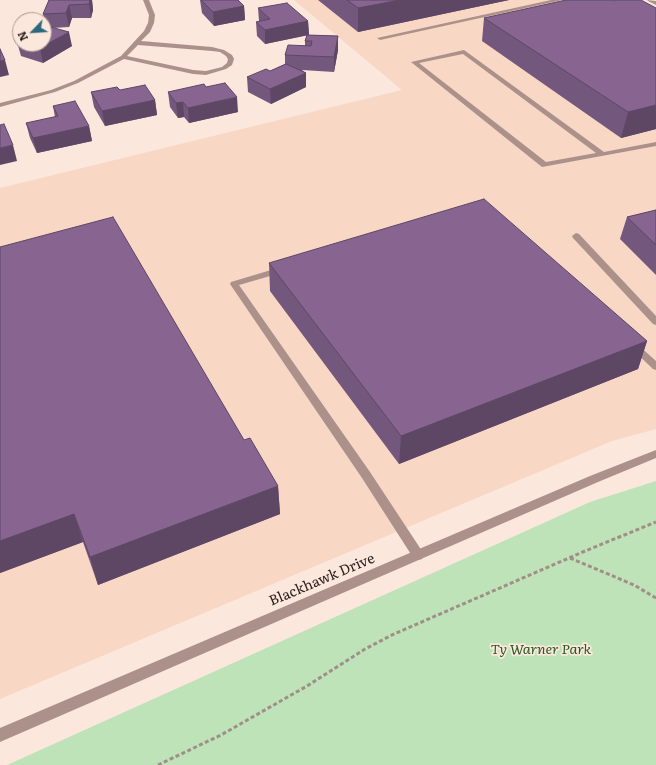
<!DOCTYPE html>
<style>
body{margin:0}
#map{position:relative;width:656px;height:765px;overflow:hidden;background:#fce7dc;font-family:Literata,serif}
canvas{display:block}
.north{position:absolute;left:12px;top:12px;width:40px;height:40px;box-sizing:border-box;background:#fce7dc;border:1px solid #a7978e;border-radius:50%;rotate:245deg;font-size:11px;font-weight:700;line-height:16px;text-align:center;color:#271e19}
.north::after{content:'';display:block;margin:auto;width:14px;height:18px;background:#29697d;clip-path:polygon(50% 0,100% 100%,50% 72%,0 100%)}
</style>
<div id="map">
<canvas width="656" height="765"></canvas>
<div class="north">N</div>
</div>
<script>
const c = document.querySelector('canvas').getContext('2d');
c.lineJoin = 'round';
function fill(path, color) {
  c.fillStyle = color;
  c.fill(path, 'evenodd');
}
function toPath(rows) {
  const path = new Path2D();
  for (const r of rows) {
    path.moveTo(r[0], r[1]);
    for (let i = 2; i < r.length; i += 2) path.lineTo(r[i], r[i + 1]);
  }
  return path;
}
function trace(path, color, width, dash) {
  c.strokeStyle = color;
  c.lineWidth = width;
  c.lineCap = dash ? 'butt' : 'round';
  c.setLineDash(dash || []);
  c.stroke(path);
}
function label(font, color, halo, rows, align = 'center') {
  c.font = font + ' Literata,serif';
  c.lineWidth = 3.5;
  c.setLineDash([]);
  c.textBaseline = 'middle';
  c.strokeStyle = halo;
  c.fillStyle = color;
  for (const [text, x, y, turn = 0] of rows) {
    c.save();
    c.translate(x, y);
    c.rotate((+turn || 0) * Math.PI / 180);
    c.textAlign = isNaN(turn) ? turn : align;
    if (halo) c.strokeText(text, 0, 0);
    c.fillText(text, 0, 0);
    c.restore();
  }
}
fill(toPath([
 [294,0,632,0,656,13,656,429,612,441,0,699,0,188,402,90]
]), '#f8d7c5');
fill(toPath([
 [656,481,656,765,7,765,590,502]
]), '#bee3b9');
trace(toPath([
 [570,558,634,585,656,598],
 [158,765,221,735,307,686,365,649,394,634,585,551,656,522]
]), '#9f8f87', 3, [4, 2.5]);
fill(toPath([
 [551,0,562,0,380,40,377,38,551,0],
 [464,50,604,152,656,142,656,146,542,167,411,62,464,50],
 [463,54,596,153,546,162,419,63,463,54],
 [576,233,579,234,656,316,656,325,653,324,573,238,572,236,576,233],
 [281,267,285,270,284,272,239,285,370,472,422,551,424,555,422,559,418,560,414,559,362,478,230,284,231,282,281,267],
 [634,343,637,344,656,361,656,370,653,369,631,348,629,346,634,343]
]), '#ac918b');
fill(toPath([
 [143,0,149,0,155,15,154,23,150,32,141,41,212,47,224,50,232,55,234,59,232,65,226,69,206,75,193,74,124,59,78,83,55,92,0,107,0,103,51,90,74,81,121,56,144,31,148,23,149,15,143,0],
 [138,45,212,51,220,52,226,56,228,59,227,63,222,67,206,71,193,70,127,56,138,45],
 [647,0,656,1,656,5,648,1,647,0],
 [656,450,656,458,598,482,0,742,0,728,590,476,656,450]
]), '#ac918b');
fill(toPath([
 [49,0,92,0,93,10,91,18,72,18,69,27,52,28,72,46,43,63,21,56,17,42,20,40,20,44,44,44,46,27,43,14],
 [200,0,244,6,245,20,214,26,202,13],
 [318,0,509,0,358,32],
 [614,1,656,8,656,129,621,138,482,41,484,18],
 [258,8,308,21,309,35,307,35,338,36,338,50,334,72,302,70,306,73,306,87,271,104,248,92,247,77,270,71,285,64,285,55,305,46,305,41,307,35,265,44,257,36,256,22,259,21],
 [206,87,238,112,189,123,184,117,178,118,170,107,168,92],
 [120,90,155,100,157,115,105,126,94,107,91,92],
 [53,106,89,126,92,141,37,153,30,138,26,123,55,117],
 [656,210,656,275,620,239,627,217],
 [0,247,244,440,278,486,280,514,98,585,83,542,0,573],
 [269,263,647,341,638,369,399,464,270,291]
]), '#74577c');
fill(toPath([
 [90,0,92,0,93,10,91,18,89,4],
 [400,0,509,0,358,32,358,8],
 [69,5,72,18,69,27,66,13],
 [244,6,245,20,214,26,213,12],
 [308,21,309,35,265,44,265,30],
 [69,32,72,46,43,63,40,48],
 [338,36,338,50,334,72,334,57],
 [5,60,9,75,0,77,0,61],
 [306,73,306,87,271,104,270,89],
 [237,97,238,112,189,123,188,108],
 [155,100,157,115,105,126,102,111],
 [183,102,184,117,178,118,176,103],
 [656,105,656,129,621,138,628,112],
 [89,126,92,141,37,153,33,138],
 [13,145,17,161,0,165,0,148],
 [647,341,638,369,399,464,401,436],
 [278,486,280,514,98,585,90,557],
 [74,514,83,542,0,573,0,541]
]), '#5e4765');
const building = toPath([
 [49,0,90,0,89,4,69,5,66,13,43,14,49,0],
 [201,0,238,0,244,6,213,12,201,0],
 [347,0,400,0,358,8,347,0],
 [566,0,613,0,614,1,617,0,641,0,656,8,656,105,628,112,484,18,566,0],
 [287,3,308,21,265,30,256,22,270,19,258,8,287,3],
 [47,26,69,32,40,48,26,44,44,44,44,28,47,26],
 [307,35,338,36,334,57,285,55,288,45,311,46,312,41,305,41,307,35],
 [0,49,5,60,0,61,0,49],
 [286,64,306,73,270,89,247,77,266,69,270,71,286,64],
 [225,83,237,97,188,108,183,102,176,103,168,92,204,84,206,87,225,83],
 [145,85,155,100,102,111,91,92,117,87,120,90,145,85],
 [75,101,89,126,33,138,26,123,58,116,53,106,75,101],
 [4,124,13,145,0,148,0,125,4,124],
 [484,199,647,341,401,436,269,263,484,199],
 [656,210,656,245,627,217,656,210],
 [113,217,244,440,250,438,278,486,90,557,74,514,0,541,0,247,113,217]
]);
fill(building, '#876590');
trace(building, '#5e4765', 1);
label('14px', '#271e19', '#fce7dc', [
 ["Blackhawk Drive",322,580,-23]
]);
label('italic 14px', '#25591f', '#fce7dc', [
 ["Ty Warner Park",541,650]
]);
</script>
